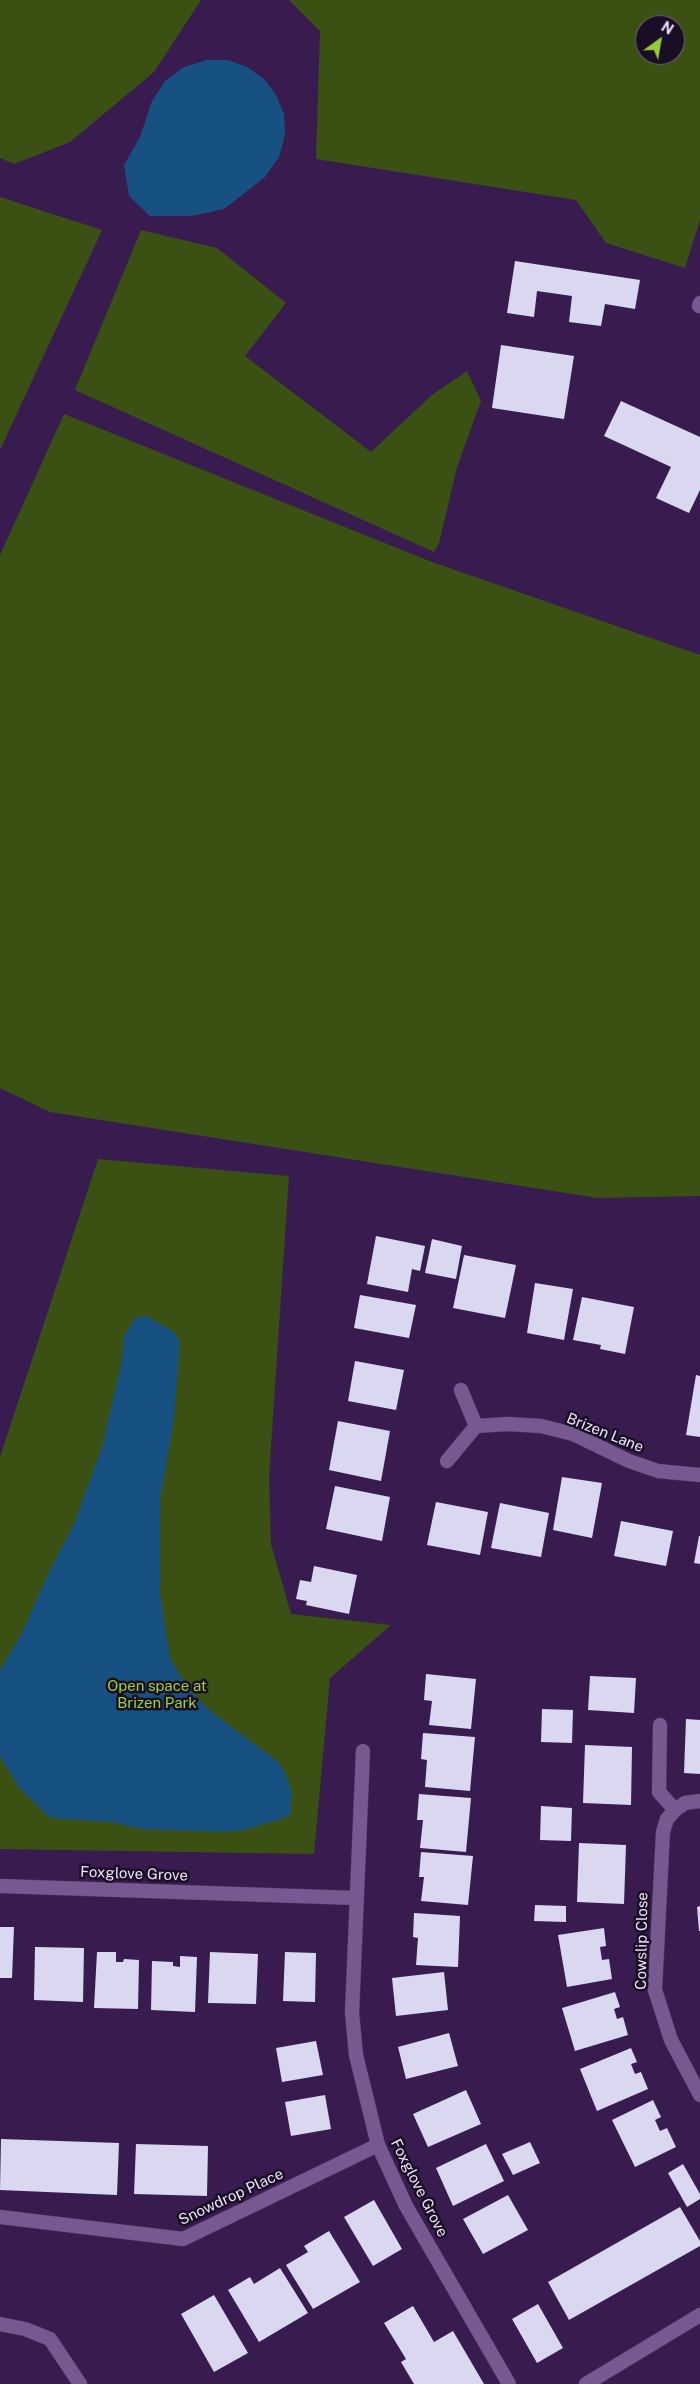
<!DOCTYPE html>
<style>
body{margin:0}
#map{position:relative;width:700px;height:2384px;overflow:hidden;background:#391c4f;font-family:"Public Sans",sans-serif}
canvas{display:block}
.north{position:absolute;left:635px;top:15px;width:50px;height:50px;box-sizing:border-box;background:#1a0e24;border:1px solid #6f637a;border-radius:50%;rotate:32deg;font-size:14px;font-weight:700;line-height:20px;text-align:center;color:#efe2fc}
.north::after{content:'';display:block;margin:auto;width:18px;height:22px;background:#96cc39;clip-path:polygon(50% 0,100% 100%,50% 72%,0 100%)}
</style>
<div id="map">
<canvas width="700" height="2384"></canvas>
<div class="north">N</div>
</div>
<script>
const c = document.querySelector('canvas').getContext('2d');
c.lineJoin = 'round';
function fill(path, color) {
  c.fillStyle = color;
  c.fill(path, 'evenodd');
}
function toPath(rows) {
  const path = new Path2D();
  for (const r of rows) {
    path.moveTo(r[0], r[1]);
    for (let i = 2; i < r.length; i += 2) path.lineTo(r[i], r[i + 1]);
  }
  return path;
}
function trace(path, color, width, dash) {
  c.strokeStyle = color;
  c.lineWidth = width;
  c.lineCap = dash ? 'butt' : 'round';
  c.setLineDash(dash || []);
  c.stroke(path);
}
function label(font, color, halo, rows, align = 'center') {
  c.font = font + ' "Public Sans",sans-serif';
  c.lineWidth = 5;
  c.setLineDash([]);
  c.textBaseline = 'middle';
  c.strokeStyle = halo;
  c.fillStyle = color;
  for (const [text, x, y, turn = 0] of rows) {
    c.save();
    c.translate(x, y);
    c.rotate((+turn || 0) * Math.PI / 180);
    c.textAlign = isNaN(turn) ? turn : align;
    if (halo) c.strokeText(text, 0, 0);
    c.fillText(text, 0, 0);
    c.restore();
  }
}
fill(toPath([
 [0,0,201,0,154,72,70,142,14,164,0,158],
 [289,0,700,0,700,220,685,268,606,243,576,200,316,159,320,31],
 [645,25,675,25,675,55,645,55],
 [0,197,102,230,0,450],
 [141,230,217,248,286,303,245,356,371,452,432,395,467,371,481,401,457,467,439,543,434,552,75,390],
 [64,414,432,562,700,655,700,1196,598,1198,50,1112,0,1088,0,555],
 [98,1159,289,1176,269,1477,271,1544,291,1614,391,1625,330,1678,314,1854,0,1849,0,1457]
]), '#3a5113');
fill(toPath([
 [207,60,228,60,247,67,264,79,276,95,284,114,285,134,279,157,265,177,224,209,191,216,150,216,129,196,124,165,140,137,152,101,165,81,184,67],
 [146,1316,174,1332,180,1342,174,1418,160,1499,160,1594,170,1658,186,1686,209,1710,278,1762,285,1772,292,1794,290,1816,245,1830,223,1832,142,1829,109,1822,50,1818,19,1788,0,1756,0,1670,21,1635,48,1574,74,1524,102,1447,122,1360,124,1337,135,1318]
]), '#165181');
fill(toPath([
 [515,261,640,280,635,309,605,304,601,326,569,322,572,296,537,291,534,317,507,313],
 [501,345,574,356,564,419,492,408],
 [621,401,700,437,700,490,689,513,656,498,671,467,604,436],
 [376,1236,425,1246,420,1271,412,1269,408,1292,367,1284],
 [432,1239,462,1246,456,1279,425,1273],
 [464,1255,516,1265,505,1318,453,1308],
 [535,1283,573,1289,564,1340,527,1333],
 [360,1295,416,1305,409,1338,354,1328],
 [582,1297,634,1307,625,1354,600,1349,601,1345,573,1340],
 [355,1361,404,1370,396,1410,348,1401],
 [696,1375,700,1376,700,1437,686,1435],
 [338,1421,390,1431,381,1481,329,1470],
 [562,1477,602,1483,592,1538,553,1530],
 [335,1486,390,1497,382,1541,326,1529],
 [436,1502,488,1512,480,1555,427,1545],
 [500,1503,549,1513,541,1557,491,1548],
 [621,1521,673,1531,666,1566,614,1556],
 [699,1536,700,1536,700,1564,694,1563],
 [314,1566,357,1575,349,1614,306,1605,307,1601,296,1599,300,1580,311,1582],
 [426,1674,476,1679,471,1729,429,1725,432,1701,424,1700],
 [590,1676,636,1678,634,1713,588,1710],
 [542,1709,573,1710,572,1743,541,1742],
 [686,1719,700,1720,700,1774,684,1773],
 [423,1733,475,1737,470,1791,425,1787,427,1760,421,1759],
 [585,1745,632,1747,631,1805,583,1803],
 [419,1794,471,1798,466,1852,420,1848,423,1820,417,1820],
 [541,1806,572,1808,571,1841,540,1840],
 [579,1843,626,1845,624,1904,577,1902],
 [421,1852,473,1856,468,1905,421,1901,424,1877,419,1877],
 [535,1905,566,1906,566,1922,534,1921],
 [700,1906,700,1931,699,1931,697,1907],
 [414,1913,460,1916,458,1967,416,1965,418,1938,413,1937],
 [0,1927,14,1927,12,1978,0,1978],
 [604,1928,606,1946,600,1947,602,1960,609,1959,612,1979,567,1987,558,1935],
 [35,1947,84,1948,83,2002,34,2000],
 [97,1952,116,1952,116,1962,123,1962,124,1959,139,1960,138,2009,94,2008],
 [210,1952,258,1954,256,2004,208,2003],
 [285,1952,316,1953,315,2002,283,2001],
 [180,1956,197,1957,195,2012,151,2010,152,1961,173,1962,173,1966,180,1967],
 [444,1972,448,2010,396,2016,392,1978],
 [615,1992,620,2007,614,2009,617,2019,623,2017,628,2035,575,2051,562,2008],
 [449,2033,458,2066,406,2079,398,2047],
 [316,2041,323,2075,282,2082,276,2048],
 [631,2048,637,2062,631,2064,635,2074,641,2072,648,2089,597,2111,580,2069],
 [466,2090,481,2124,428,2147,413,2114],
 [325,2095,331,2129,291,2136,285,2102],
 [653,2100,661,2117,655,2120,660,2131,667,2128,676,2147,635,2167,612,2120],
 [1,2139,119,2143,117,2195,0,2190],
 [530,2142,540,2163,513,2175,502,2154],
 [136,2144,208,2146,207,2196,134,2194],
 [486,2144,504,2181,453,2206,436,2168],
 [683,2164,700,2194,700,2199,687,2207,668,2173],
 [508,2195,528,2230,483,2254,463,2219],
 [374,2200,402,2249,373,2266,344,2217],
 [680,2207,700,2241,700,2246,569,2320,548,2282],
 [329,2231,360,2282,313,2309,286,2265,308,2252,304,2246],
 [280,2268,308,2313,259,2342,228,2290,250,2277,254,2284],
 [214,2295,248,2353,214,2372,181,2314],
 [538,2304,563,2348,537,2363,512,2319],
 [413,2306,434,2342,453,2331,484,2384,414,2384,401,2362,406,2359,384,2323]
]), '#d9d8f0');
const service = toPath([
 [699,306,700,303],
 [660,1725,659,1792,675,1810]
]);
const minor = toPath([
 [461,1390,476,1426,508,1424,541,1426,573,1434,629,1461,658,1471,700,1475],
 [447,1461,476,1426],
 [363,1751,352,2013,356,2055,378,2145,406,2206,509,2384],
 [700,1801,685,1803,675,1810,667,1819,663,1832,655,1990,671,2040,700,2095],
 [0,1886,356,1898],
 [0,2217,183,2239,378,2145],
 [0,2324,25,2329,50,2339,80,2384],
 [586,2384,700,2315]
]);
trace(service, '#523863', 15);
trace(minor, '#523863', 15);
trace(service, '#765990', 14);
trace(minor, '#765990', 14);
label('15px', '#efe2fc', '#1a0e24', [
 ["Brizen Lane",605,1433,22],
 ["Foxglove Grove",134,1874,2],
 ["Cowslip Close",642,1941,-89],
 ["Foxglove Grove",419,2188,63],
 ["Snowdrop Place",231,2197,-25]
]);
label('15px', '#9ad52c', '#1a0e24', [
 ["Open space at",157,1686],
 ["Brizen Park",157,1703]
]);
</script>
